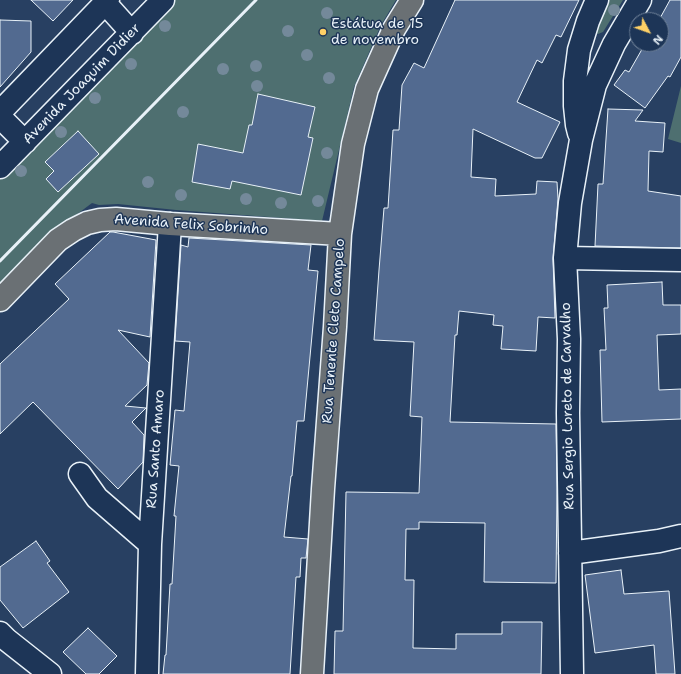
<!DOCTYPE html>
<meta charset="utf-8">
<style>
body{margin:0}
#map{position:relative;width:681px;height:674px;overflow:hidden;background:#284062;font-family:"Shantell Sans",sans-serif}
canvas{display:block}
.north{position:absolute;left:629px;top:12px;width:40px;height:40px;box-sizing:border-box;background:#1d3557;border:1px solid #6e8097;border-radius:50%;rotate:131deg;font-size:11px;font-weight:700;line-height:16px;text-align:center;color:#e8f1f8}
.north::after{content:'';display:block;margin:auto;width:14px;height:18px;background:#ffd166;clip-path:polygon(50% 0,100% 100%,50% 72%,0 100%)}
</style>
<div id="map">
<canvas width="681" height="674"></canvas>
<div class="north">N</div>
</div>
<script>
const c = document.querySelector('canvas').getContext('2d');
c.lineJoin = 'round';
function fill(path, color) {
  c.fillStyle = color;
  c.fill(path, 'evenodd');
}
function toPath(rows) {
  const path = new Path2D();
  for (const r of rows) {
    path.moveTo(r[0], r[1]);
    for (let i = 2; i < r.length; i += 2) path.lineTo(r[i], r[i + 1]);
  }
  return path;
}
function trace(path, color, width, dash) {
  c.strokeStyle = color;
  c.lineWidth = width;
  c.lineCap = dash ? 'butt' : 'round';
  c.setLineDash(dash || []);
  c.stroke(path);
}
function label(font, color, halo, rows, align = 'center') {
  c.font = font + ' "Shantell Sans",sans-serif';
  c.lineWidth = 3;
  c.setLineDash([]);
  c.textBaseline = 'middle';
  c.strokeStyle = halo;
  c.fillStyle = color;
  for (const [text, x, y, turn = 0] of rows) {
    c.save();
    c.translate(x, y);
    c.rotate((+turn || 0) * Math.PI / 180);
    c.textAlign = isNaN(turn) ? turn : align;
    if (halo) c.strokeText(text, 0, 0);
    c.fillText(text, 0, 0);
    c.restore();
  }
}
fill(toPath([
 [174,0,396,0,381,25,354,87,322,221,176,210,118,204,99,205,92,203,72,218,56,232,0,292,0,179],
 [603,0,623,0,603,32,598,34,593,32],
 [681,86,681,143,668,139]
]), '#4e6f70');
const building = toPath([
 [31,0,73,0,53,21,31,0],
 [455,0,579,0,561,37,556,35,542,63,537,60,517,102,560,122,542,158,535,158,473,129,471,177,496,179,495,196,536,194,537,181,557,182,558,199,553,259,555,318,538,317,536,351,501,349,503,326,493,325,494,315,459,311,457,335,455,335,450,422,556,424,557,488,556,583,484,582,485,523,419,522,419,529,406,529,405,580,414,580,413,648,456,649,456,634,502,634,502,622,542,622,541,674,334,674,335,631,343,631,346,492,419,493,422,417,410,416,414,342,374,340,379,270,384,208,388,208,393,130,399,130,402,85,414,63,424,68,455,0],
 [670,0,681,0,681,57,670,77,668,76,645,108,614,85,625,70,629,72,645,44,661,44,661,20,659,20,670,0],
 [0,20,31,21,31,52,0,87,0,20],
 [258,94,315,107,308,137,313,138,301,195,232,181,230,189,192,182,198,144,243,153,249,125,252,125,258,94],
 [608,109,643,110,635,121,665,123,663,152,649,151,648,191,681,196,681,248,595,246,598,184,603,184,608,109],
 [78,131,99,154,58,192,46,179,54,171,45,162,78,131],
 [110,232,113,232,156,240,150,337,118,330,149,363,147,385,125,406,146,408,132,422,144,435,143,462,118,489,33,402,0,434,0,364,69,299,55,284,110,232],
 [189,238,311,245,308,270,318,271,304,421,297,421,292,476,291,476,284,537,308,539,306,558,301,558,300,577,296,577,290,674,163,674,165,655,166,655,170,584,172,584,176,516,174,516,179,466,170,465,175,410,184,411,190,342,175,341,181,245,188,247,189,238],
 [662,282,663,305,681,305,681,334,657,335,659,390,681,389,681,419,602,422,600,350,606,350,604,308,608,308,607,285,662,282],
 [36,541,50,561,47,563,69,592,23,628,0,600,0,567,36,541],
 [621,570,624,594,669,591,675,674,656,674,654,645,595,653,585,575,621,570],
 [88,628,117,656,99,674,86,674,63,652,88,628]
]);
fill(building, '#526a90');
trace(building, '#e8f1f8', 1);
const minor = toPath([
 [105,3,132,33],
 [0,112,108,0],
 [0,117,25,142],
 [579,133,577,125,575,106,575,81,579,50,588,21,597,0],
 [0,167,163,0],
 [565,258,681,260],
 [80,474,97,498,150,544],
 [570,553,659,541,681,536],
 [0,633,7,640,50,674],
 [147,674,150,544,170,224],
 [572,674,568,413,569,339,565,258,570,203,581,140,595,85,614,44,640,0]
]);
const major = toPath([
 [0,300,58,240,73,230,87,223,100,220,116,219,170,224,340,234],
 [312,674,323,489,335,327,340,234,353,144,367,89,394,29,412,0]
]);
trace(minor, '#e8f1f8', 25);
trace(major, '#e8f1f8', 25);
trace(minor, '#1d3557', 22);
trace(major, '#6a7074', 22);
trace(toPath([
 [0,261,256,0]
]), '#e8f1f8', 3);
c.fillStyle = '#74899a';
for (const [x, y] of [
 [614,10],
 [327,13],
 [165,26],
 [288,31],
 [307,55],
 [131,64],
 [256,66],
 [223,69],
 [329,78],
 [257,86],
 [95,98],
 [183,112],
 [61,132],
 [327,153],
 [21,171],
 [148,182],
 [181,195],
 [246,199],
 [318,201],
 [281,203]
]) {
  c.beginPath();
  c.arc(x, y, 6, 0, 2 * Math.PI);
  c.fill();
}
for (const [x, y, r, color] of [
 [323,32,4,"#ffd166"]
]) {
  const dot = new Path2D();
  dot.arc(x, y, r, 0, 2 * Math.PI);
  c.fillStyle = color;
  c.fill(dot);
  trace(dot, '#1d3557', 1.5);
}
label('14px', '#e8f1f8', '#1d3557', [
 ["Estátua de 15",331,24],
 ["de novembro",331,40]
], 'left');
label('14px', '#e8f1f8', '#1d3557', [
 ["Avenida Joaquim Didier",82,84,-46],
 ["Avenida Felix Sobrinho",191,225,4],
 ["Rua Tenente Cleto Campelo",334,331,-86],
 ["Rua Sergio Loreto de Carvalho",568,406,-91],
 ["Rua Santo Amaro",156,449,-86]
]);
</script>
